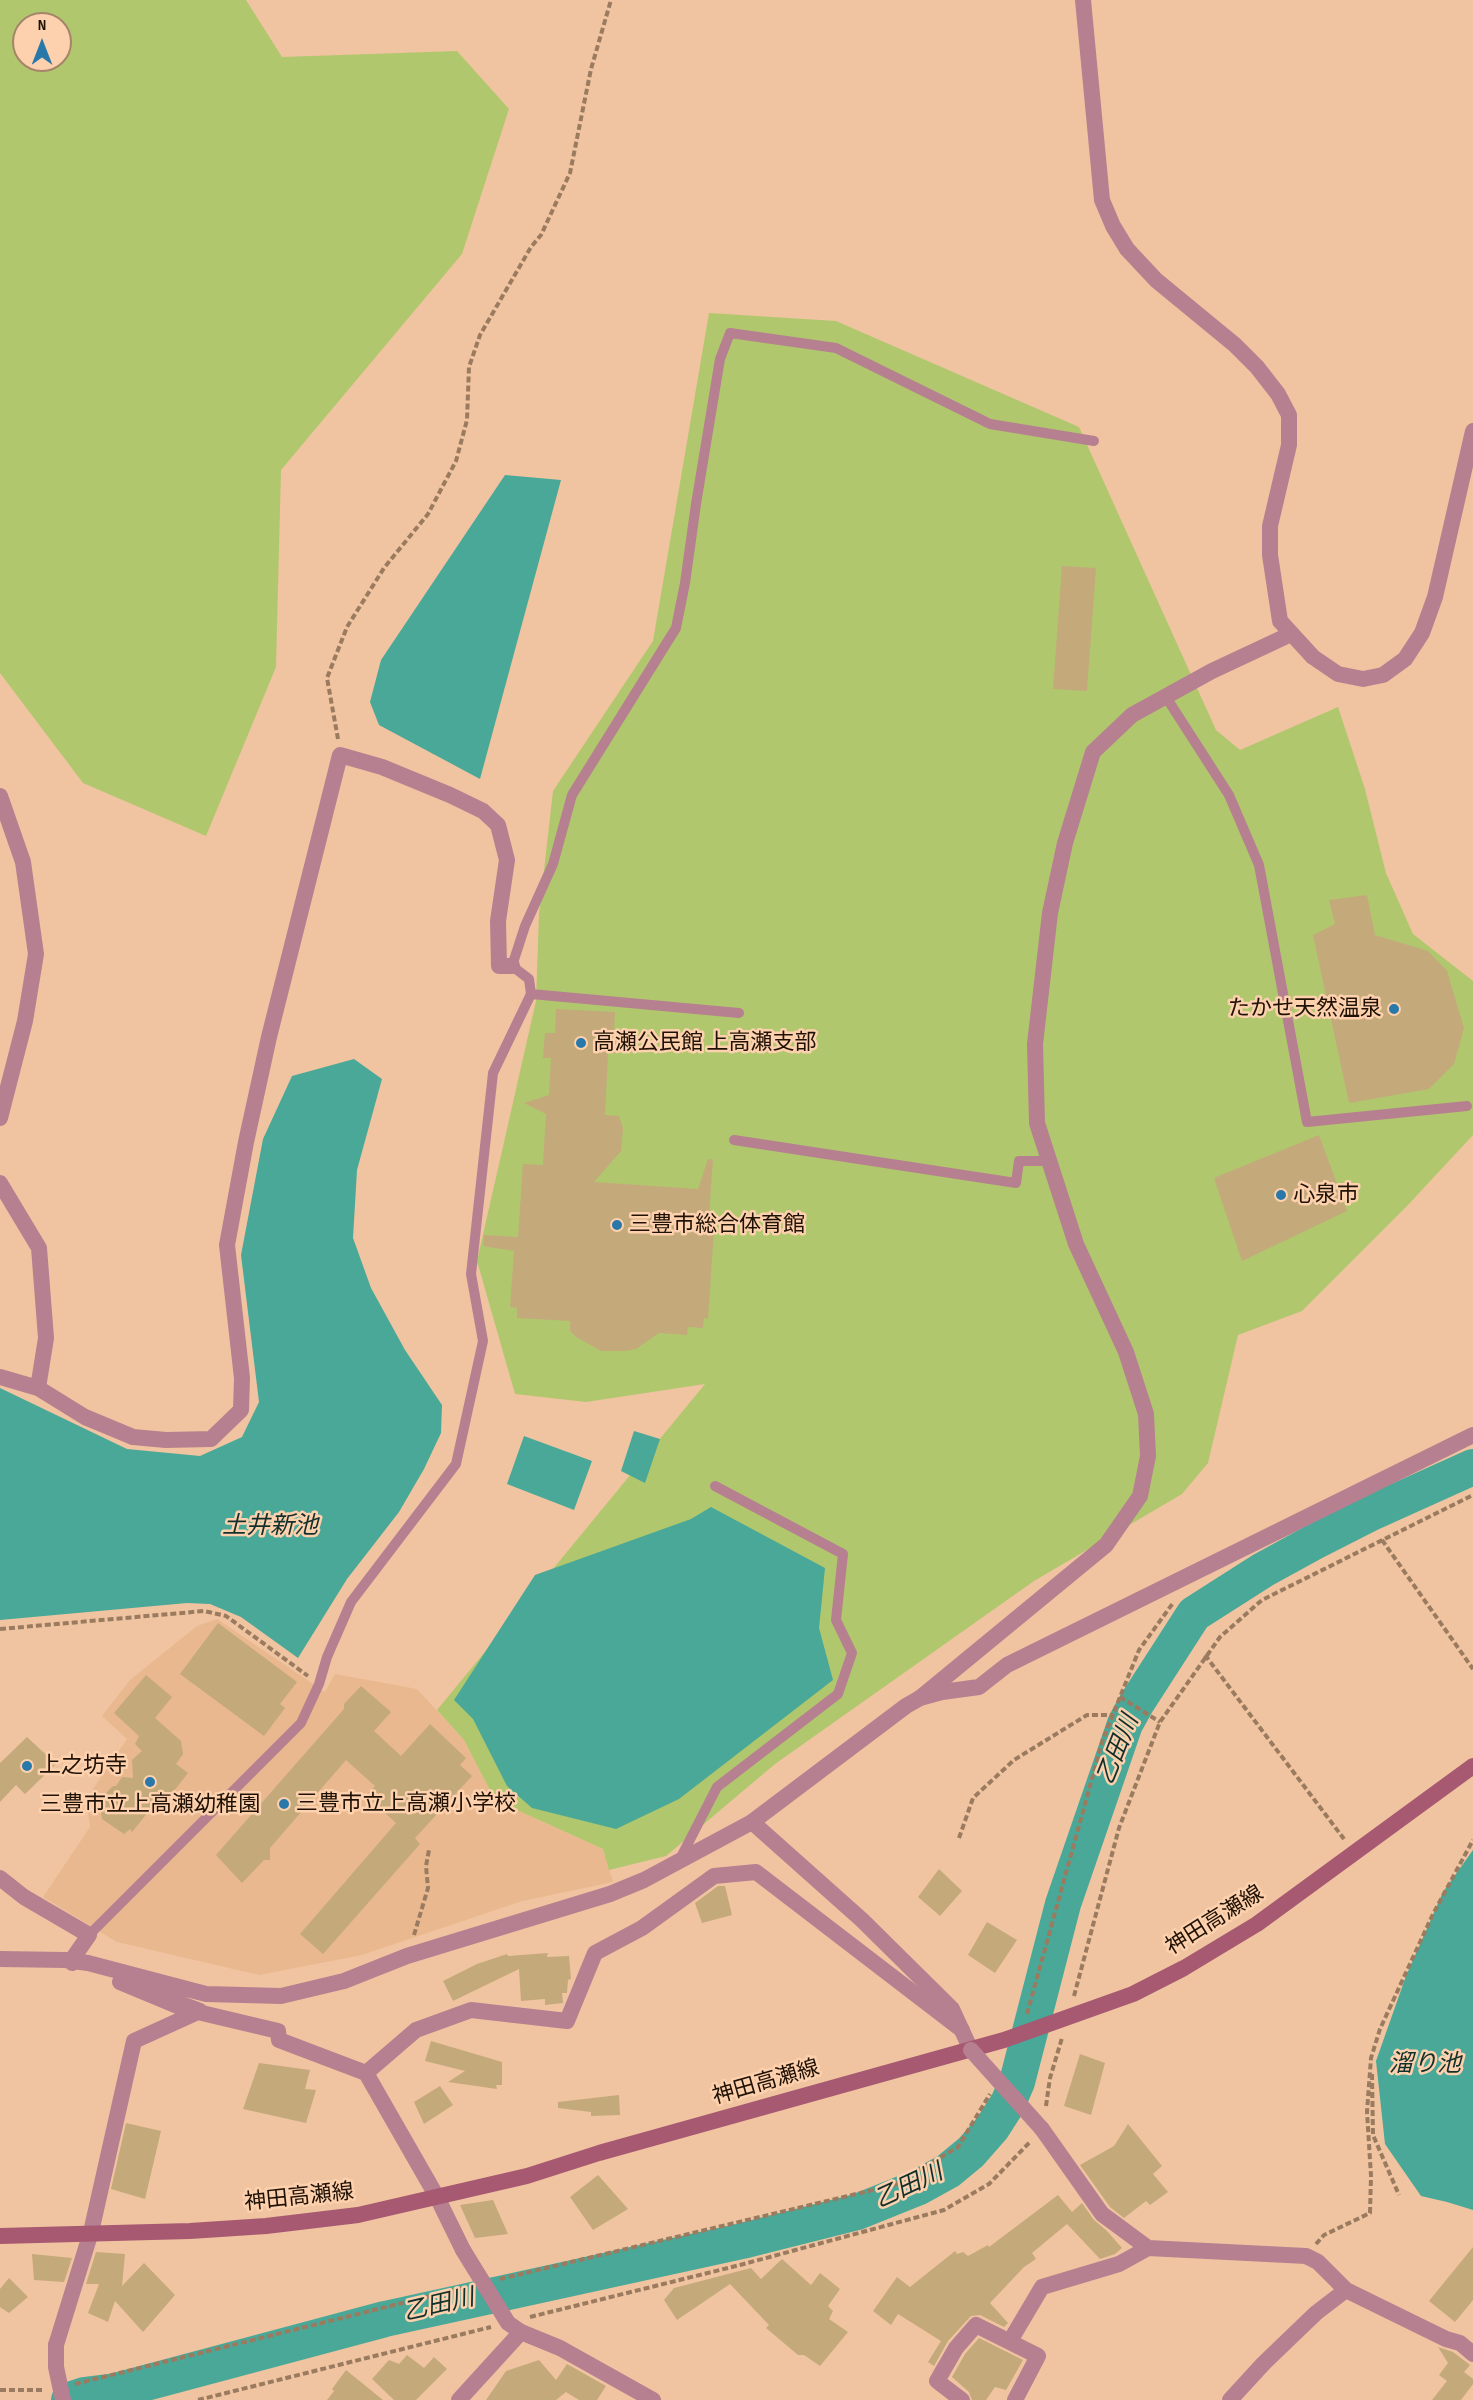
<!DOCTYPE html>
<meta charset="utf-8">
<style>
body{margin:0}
#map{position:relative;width:1473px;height:2400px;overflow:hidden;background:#f0c4a0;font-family:"Sofia Sans Condensed",sans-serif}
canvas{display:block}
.north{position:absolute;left:12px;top:12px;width:60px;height:60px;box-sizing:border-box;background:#fdd1ad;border:2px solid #a5846a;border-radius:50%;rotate:0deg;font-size:16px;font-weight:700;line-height:24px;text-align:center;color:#201105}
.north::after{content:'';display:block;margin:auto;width:21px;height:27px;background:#2978aa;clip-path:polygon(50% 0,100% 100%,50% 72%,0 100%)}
</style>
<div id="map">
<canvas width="1473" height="2400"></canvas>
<div class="north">N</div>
</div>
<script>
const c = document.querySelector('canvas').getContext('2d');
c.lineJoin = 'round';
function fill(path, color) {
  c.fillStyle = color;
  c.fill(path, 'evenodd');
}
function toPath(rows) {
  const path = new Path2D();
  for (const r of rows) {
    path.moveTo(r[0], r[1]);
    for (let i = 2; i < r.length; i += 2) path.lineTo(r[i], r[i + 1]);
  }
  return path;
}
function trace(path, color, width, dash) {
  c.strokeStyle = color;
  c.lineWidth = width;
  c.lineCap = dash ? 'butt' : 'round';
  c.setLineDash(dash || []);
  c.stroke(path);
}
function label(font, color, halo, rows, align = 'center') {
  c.font = font + ' "Sofia Sans Condensed","Noto Sans JP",sans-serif';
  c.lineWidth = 5;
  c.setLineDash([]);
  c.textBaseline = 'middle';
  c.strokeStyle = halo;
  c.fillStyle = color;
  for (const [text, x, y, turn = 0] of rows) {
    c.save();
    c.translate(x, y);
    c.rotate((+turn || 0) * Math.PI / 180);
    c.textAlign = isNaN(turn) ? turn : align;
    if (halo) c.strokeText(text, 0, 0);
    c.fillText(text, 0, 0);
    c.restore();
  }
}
fill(toPath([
 [217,1619,325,1692,335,1674,417,1689,464,1740,495,1800,603,1849,613,1882,522,1901,362,1955,259,1975,117,1942,43,1897,90,1827,86,1799,127,1739,102,1716,130,1680,197,1626]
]), '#e9b88f');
fill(toPath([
 [0,0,246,0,282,57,457,51,509,109,462,254,281,470,276,667,206,836,83,783,0,673],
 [24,24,60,24,60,60,24,60],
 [709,313,836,321,1079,427,1216,730,1240,750,1338,707,1365,789,1386,873,1413,934,1473,981,1473,1135,1407,1206,1302,1311,1238,1335,1208,1463,1182,1494,1034,1581,775,1764,666,1856,609,1870,603,1849,495,1800,464,1740,437,1710,705,1384,586,1402,515,1394,477,1261,536,1001,539,914,553,791,653,641]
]), '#b1c76e');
fill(toPath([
 [505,475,561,480,480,779,379,725,370,702,381,660],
 [354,1059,382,1079,357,1170,353,1238,371,1288,405,1350,442,1405,441,1433,424,1469,399,1512,347,1579,298,1658,241,1617,210,1604,187,1603,0,1620,0,1388,127,1449,200,1456,242,1437,259,1402,241,1255,263,1139,292,1076],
 [634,1431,660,1439,645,1483,621,1471],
 [524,1436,592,1461,574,1510,507,1484],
 [711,1507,825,1568,819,1628,833,1680,679,1799,616,1829,532,1808,507,1786,473,1719,454,1700,535,1575,691,1519],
 [1473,1850,1473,2210,1447,2202,1421,2196,1385,2144,1376,2061,1406,1976,1443,1892]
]), '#49a898');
trace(toPath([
 [69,2400,84,2395,116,2391,385,2319,742,2241,857,2212,919,2187,948,2171,971,2152,992,2128,1008,2103,1017,2082,1063,1904,1125,1724,1136,1704,1194,1614,1263,1570,1314,1542,1373,1512,1473,1467]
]), '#49a898', 36);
fill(toPath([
 [1062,566,1096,568,1087,691,1053,689],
 [1367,895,1375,935,1428,951,1447,971,1464,1028,1454,1064,1429,1089,1349,1103,1313,935,1335,924,1329,900],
 [556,1009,615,1012,614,1033,619,1033,617,1053,608,1053,605,1115,619,1116,623,1128,621,1151,594,1182,698,1189,708,1159,713,1160,709,1214,715,1214,708,1319,704,1318,703,1328,688,1327,687,1335,659,1333,636,1349,624,1351,601,1351,576,1337,570,1331,570,1321,517,1318,517,1308,510,1307,514,1251,483,1246,484,1235,518,1237,523,1164,543,1165,546,1114,524,1103,549,1095,551,1058,543,1058,545,1033,555,1033],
 [1319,1135,1347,1211,1242,1261,1214,1178],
 [218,1623,297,1682,280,1704,285,1708,264,1736,180,1674],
 [146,1675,172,1697,155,1718,181,1741,183,1754,176,1764,188,1773,162,1806,157,1801,132,1832,130,1829,124,1834,102,1819,100,1805,107,1799,104,1795,113,1786,116,1786,122,1777,133,1778,132,1760,142,1751,135,1744,139,1736,114,1713],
 [361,1686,391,1712,374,1731,401,1756,430,1724,466,1758,460,1765,472,1776,415,1838,420,1844,323,1954,300,1934,396,1823,366,1795,375,1786,346,1760,270,1848,270,1860,264,1860,242,1883,216,1855,344,1709,344,1704],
 [27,1737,56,1764,25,1794,16,1785,0,1802,0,1763],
 [939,1869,962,1891,940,1916,918,1897],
 [718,1886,725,1886,732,1915,702,1923,695,1903],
 [987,1922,1017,1940,995,1973,968,1955],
 [548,1953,547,1957,569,1956,571,1979,568,1980,567,1993,562,1993,563,2003,545,2005,545,1999,521,2001,519,1969,453,2001,443,1981,477,1964,507,1954,508,1956],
 [431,2041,502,2062,502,2085,496,2085,497,2089,448,2082,465,2071,425,2061],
 [1080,2054,1105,2063,1091,2115,1064,2106],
 [259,2063,310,2070,305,2089,316,2090,306,2123,243,2109],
 [440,2086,453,2105,424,2124,414,2102],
 [619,2095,620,2115,591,2116,591,2112,558,2108,558,2102],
 [126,2123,161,2131,145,2199,111,2189],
 [1128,2124,1162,2166,1153,2174,1168,2192,1150,2205,1146,2201,1124,2218,1110,2207,1080,2165,1114,2146],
 [598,2175,628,2209,593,2230,570,2197],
 [1058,2195,1072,2212,1082,2203,1094,2220,1107,2231,1122,2248,1115,2254,1100,2259,1067,2224,1032,2253,1036,2259,1024,2267,990,2303,1008,2323,1004,2327,980,2315,971,2316,948,2341,934,2366,928,2362,941,2341,898,2314,891,2325,873,2311,897,2277,910,2287,955,2251,957,2254,963,2252,968,2256,988,2245,989,2247],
 [493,2200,508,2234,475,2238,460,2205],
 [1473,2247,1473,2300,1455,2322,1429,2301],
 [96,2252,125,2254,122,2286,144,2263,175,2295,143,2332,115,2301,108,2322,88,2313,99,2284,86,2284],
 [32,2254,72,2258,64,2282,34,2280],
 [782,2259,811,2285,820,2273,840,2289,828,2306,833,2311,829,2319,848,2332,820,2366,804,2355,798,2355,766,2328,769,2325,730,2284,677,2320,664,2300,674,2288,751,2268,761,2279],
 [9,2278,28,2297,9,2313,0,2307,0,2289],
 [979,2338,1023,2360,1006,2390,995,2387,986,2400,972,2400,969,2392,952,2377,965,2354],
 [1438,2347,1453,2352,1470,2365,1464,2372,1473,2379,1473,2384,1461,2400,1432,2400,1447,2381,1439,2375,1448,2363],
 [407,2355,424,2368,434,2357,447,2369,416,2400,394,2400,372,2379,389,2360,399,2364],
 [539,2360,556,2380,567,2364,606,2386,597,2400,579,2400,566,2392,556,2400,486,2400,506,2371],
 [346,2370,383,2400,327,2400,334,2391,332,2389]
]), '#c4a97b');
trace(toPath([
 [338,739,327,678,347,627,384,568,428,514,456,461,467,420,469,367,480,335,531,247,541,235,570,173,591,69,611,0],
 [1382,1540,1473,1669],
 [0,1629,204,1611,226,1616,308,1676],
 [1205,1655,1344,1839],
 [1120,1697,1160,1722],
 [959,1838,973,1798,1014,1760,1087,1715,1113,1715],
 [414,1935,428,1888,426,1866,429,1850],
 [1074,1996,1119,1828,1160,1722,1220,1637,1262,1600,1473,1495],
 [1027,2014,1103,1739,1139,1650,1173,1603],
 [1372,2074,1373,2135,1399,2195],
 [1046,2106,1050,2078,1062,2038],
 [1316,2244,1324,2235,1370,2213,1371,2176,1367,2112,1371,2058,1380,2029,1433,1914,1473,1840],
 [500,2279,894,2185,958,2147,990,2094],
 [530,2317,740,2265,944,2210,989,2184,1030,2142],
 [75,2384,467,2287],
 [0,2390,44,2390],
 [198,2400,491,2327]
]), '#9b7b60', 4, [6, 3]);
trace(toPath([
 [1166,697,1229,795,1259,865,1307,1122,1467,1106],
 [531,994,739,1013],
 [734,1140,1016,1183,1019,1161,1050,1161],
 [679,1861,717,1787,838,1694,852,1653,836,1620,843,1554,715,1486],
 [89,1935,301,1723,319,1684,327,1657,351,1602,456,1464,483,1341,471,1274,493,1073,531,994,529,979,512,966,525,926,553,864,572,795,676,628,685,583,696,504,720,359,730,333,836,348,990,424,1094,441]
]), '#b68090', 10);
trace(toPath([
 [0,796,23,862,36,954,25,1021,0,1118],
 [0,1183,39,1248,46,1338,38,1388],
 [0,1377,38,1388,85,1417,133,1437,166,1440,211,1439,241,1410,242,1378,227,1245,246,1142,269,1037,340,755,382,767,450,795,483,811,498,825,507,860,498,921,499,966,512,966],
 [920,1698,942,1692,979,1687,1007,1665,1473,1435],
 [0,1878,24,1897,89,1935,71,1961,72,1963],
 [0,1959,65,1960,88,1963,206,1994,281,1996,344,1981,407,1956,610,1894,644,1880,752,1822],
 [120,1982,185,2009,278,2031,279,2040,366,2073,437,2197,463,2250],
 [139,1988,200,2011],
 [366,2073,416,2030,471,2010,567,2021,595,1953,642,1928,714,1876,756,1872,962,2030],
 [1042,2129,1102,2214,1148,2248,1306,2256,1318,2262,1346,2290,1446,2339,1460,2343,1473,2354],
 [1010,2341,1042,2287,1119,2264,1148,2248],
 [56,2345,91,2232,134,2041,200,2011],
 [459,2400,521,2332,560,2348,653,2400],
 [962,2400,937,2381,956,2348,976,2325,1038,2356,1015,2400],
 [1230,2400,1264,2363,1316,2313,1346,2290]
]), '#b68090', 16);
trace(toPath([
 [1083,0,1102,200,1113,226,1127,249,1156,280,1235,345,1257,367,1278,394,1289,415,1289,445,1270,526,1270,555,1280,621,1313,657,1338,674,1363,679,1383,675,1405,659,1422,633,1435,597,1473,431],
 [971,2050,952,2009,862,1920,752,1822,906,1706,920,1698,1106,1545,1140,1496,1148,1456,1146,1414,1126,1352,1076,1244,1037,1123,1035,1044,1050,913,1065,843,1093,752,1132,715,1212,671,1291,634]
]), '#b68090', 16);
trace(toPath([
 [0,2236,190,2231,266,2226,358,2215,527,2176,599,2153,1004,2040,1133,1994,1184,1968,1257,1924,1473,1766]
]), '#a75972', 16);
trace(toPath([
 [971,2050,1042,2129],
 [463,2250,508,2323,521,2332],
 [56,2345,56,2367,63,2400]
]), '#b68090', 16);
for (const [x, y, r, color] of [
 [1394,1009,6,"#2978aa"],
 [581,1043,6,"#2978aa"],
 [1281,1195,6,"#2978aa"],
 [617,1225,6,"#2978aa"],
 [27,1766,6,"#2978aa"],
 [150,1782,6,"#2978aa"],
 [284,1804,6,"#2978aa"]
]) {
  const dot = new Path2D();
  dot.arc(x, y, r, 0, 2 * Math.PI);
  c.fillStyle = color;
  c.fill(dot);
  trace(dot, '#fdd1ad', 2);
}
label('22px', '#201105', '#fdd1ad', [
 ["たかせ天然温泉",1382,1009,"right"],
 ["高瀬公民館 上高瀬支部",593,1043],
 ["心泉市",1293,1195],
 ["三豊市総合体育館",629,1225],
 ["上之坊寺",39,1766],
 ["三豊市立上高瀬小学校",296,1804],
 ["三豊市立上高瀬幼稚園",150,1805,"center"]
], 'left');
label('22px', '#201105', '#fdd1ad', [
 ["神田高瀬線",1215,1921,-32],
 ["神田高瀬線",766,2083,-16],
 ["神田高瀬線",299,2198,-6]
]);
label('italic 24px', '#12302b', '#fdd1ad', [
 ["土井新池",270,1527],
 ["乙田川",1119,1750,-68],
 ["溜り池",1425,2065],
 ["乙田川",909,2187,-25],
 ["乙田川",439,2306,-13]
]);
</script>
